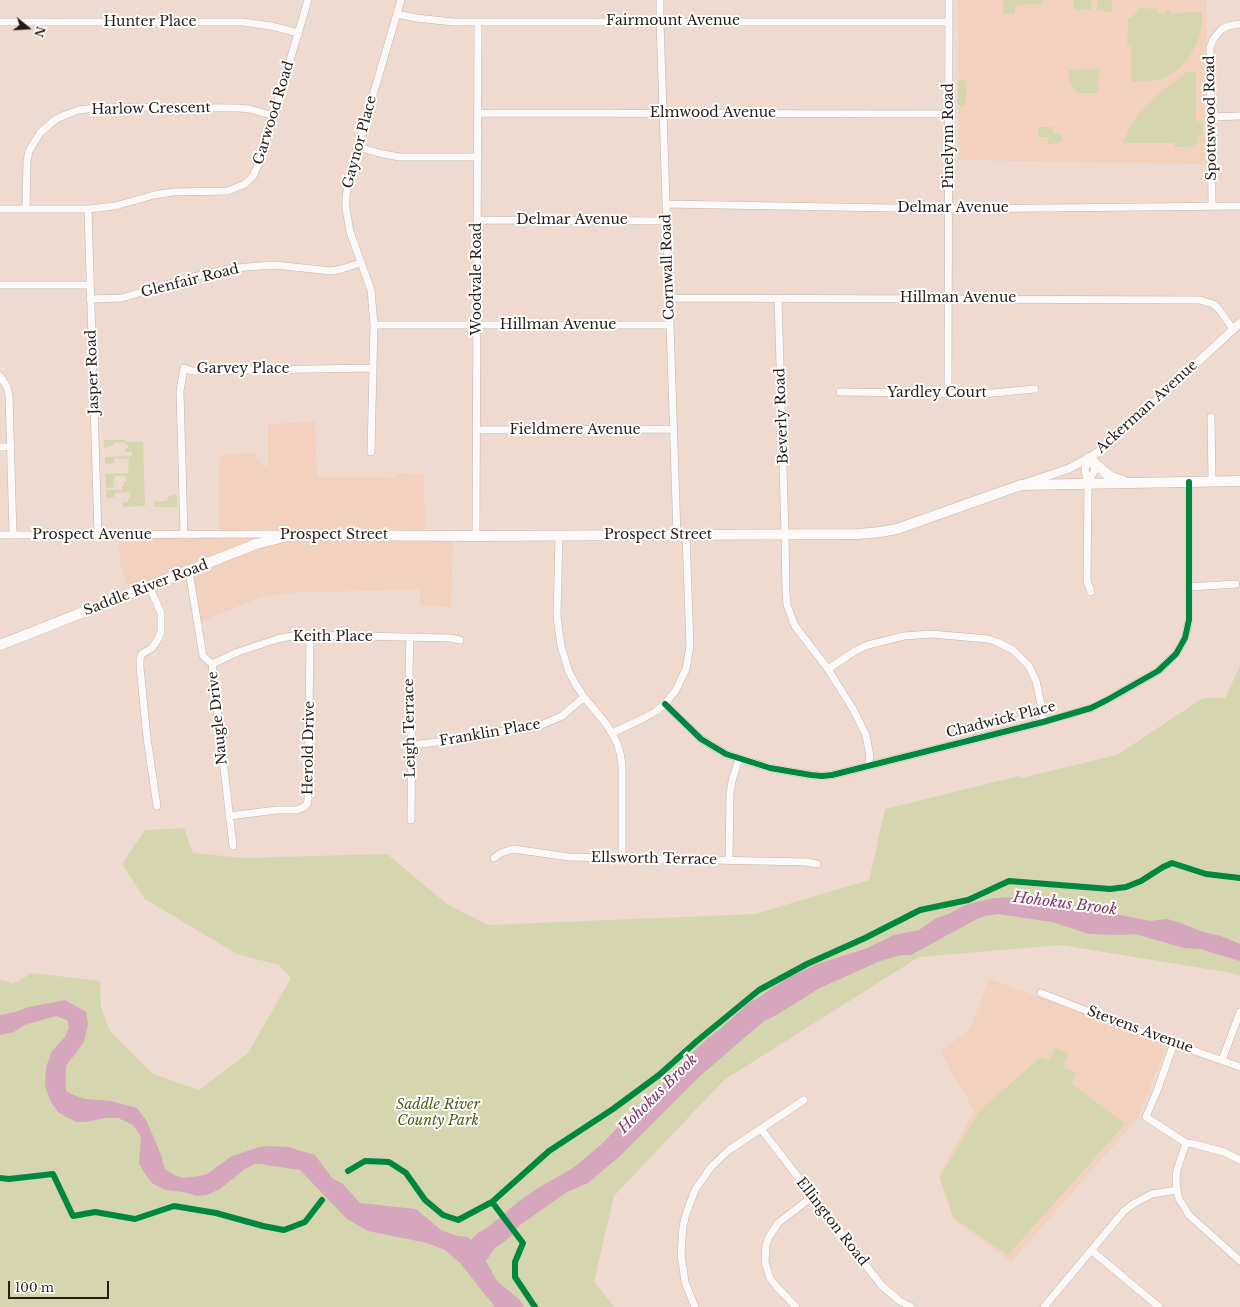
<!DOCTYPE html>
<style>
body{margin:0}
#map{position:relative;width:1240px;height:1307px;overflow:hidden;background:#eedacf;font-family:"Libre Baskerville",serif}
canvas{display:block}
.north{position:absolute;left:8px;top:8px;width:40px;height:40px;-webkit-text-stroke:3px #fff;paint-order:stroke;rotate:108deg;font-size:11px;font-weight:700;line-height:16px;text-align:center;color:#281c14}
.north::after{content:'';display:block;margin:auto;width:14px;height:18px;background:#281c14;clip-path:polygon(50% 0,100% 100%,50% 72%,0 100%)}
.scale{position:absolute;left:8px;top:1281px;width:101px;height:18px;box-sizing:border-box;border:2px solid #281c14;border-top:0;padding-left:5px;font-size:12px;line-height:14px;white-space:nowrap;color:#281c14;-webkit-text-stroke:3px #fff;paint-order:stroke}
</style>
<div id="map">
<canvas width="1240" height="1307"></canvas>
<div class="north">N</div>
<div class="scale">100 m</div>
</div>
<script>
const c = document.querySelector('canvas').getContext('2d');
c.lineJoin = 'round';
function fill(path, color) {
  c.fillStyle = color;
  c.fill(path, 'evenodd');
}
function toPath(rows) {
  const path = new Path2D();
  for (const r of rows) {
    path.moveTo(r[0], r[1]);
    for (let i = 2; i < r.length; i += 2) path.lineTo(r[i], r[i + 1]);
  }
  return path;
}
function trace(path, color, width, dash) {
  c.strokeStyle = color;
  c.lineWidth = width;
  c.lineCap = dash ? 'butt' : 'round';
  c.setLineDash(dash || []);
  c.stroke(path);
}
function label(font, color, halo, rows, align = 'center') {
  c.font = font + ' "Libre Baskerville",serif';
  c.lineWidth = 4;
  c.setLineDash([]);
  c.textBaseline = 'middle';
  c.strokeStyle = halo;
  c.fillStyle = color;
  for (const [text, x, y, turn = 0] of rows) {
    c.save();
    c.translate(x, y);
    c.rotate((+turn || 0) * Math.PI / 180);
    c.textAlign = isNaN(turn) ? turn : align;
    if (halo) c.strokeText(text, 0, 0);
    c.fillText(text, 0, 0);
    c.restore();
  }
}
fill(toPath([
 [958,0,1207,0,1207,41,1204,54,1206,164,959,160],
 [315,422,317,477,395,478,395,474,398,473,424,474,425,535,453,536,451,607,420,606,420,590,302,592,267,595,197,623,189,571,131,594,120,566,119,535,219,534,218,493,220,455,254,453,259,462,268,467,268,424],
 [989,979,1083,1013,1162,1044,1165,1051,1137,1119,1011,1262,953,1219,939,1176,974,1110,940,1052,970,1029]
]), '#f2d1be');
fill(toPath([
 [1003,0,1043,0,1043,4,1015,5,1015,14,1003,14],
 [1074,0,1091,0,1091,10,1074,10],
 [1098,0,1112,0,1112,12,1106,12,1105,10,1097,10],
 [1138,8,1157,9,1158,13,1166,13,1166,10,1170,10,1170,13,1202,12,1202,25,1197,43,1188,59,1177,70,1162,79,1144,82,1131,82,1131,46,1127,45,1128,18,1131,18,1137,12],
 [1099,69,1098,90,1096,93,1078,93,1069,82,1069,70],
 [1187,72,1196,72,1196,121,1203,122,1203,135,1197,137,1198,143,1191,147,1175,147,1174,143,1123,143,1131,125,1139,114,1160,93],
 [963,79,966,83,966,101,965,106,961,107,957,103,958,87,958,81],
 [1038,127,1053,127,1053,134,1062,134,1062,141,1054,144,1048,144,1048,138,1052,138,1052,137,1038,137],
 [104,440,125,440,125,442,143,442,145,506,123,507,123,502,128,502,128,499,130,498,130,492,115,493,114,497,106,498,106,490,122,490,122,486,124,485,123,482,126,482,126,476,115,476,115,479,113,480,114,487,106,488,105,474,128,473,129,459,115,458,114,463,105,464,105,457,132,456,132,452,125,452,125,449,128,448,128,444,125,444,125,442,114,443,114,445,104,448],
 [173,495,177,495,177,507,154,507,154,502,167,501,168,497],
 [1240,666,1240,976,1232,973,1061,945,919,957,724,1080,614,1196,594,1281,614,1307,0,1307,0,979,13,984,32,973,100,981,101,1008,110,1031,153,1074,199,1090,248,1053,291,978,279,965,237,954,145,899,122,864,145,830,184,828,193,853,243,858,387,854,447,904,488,925,755,914,869,880,885,809,1019,776,1021,778,1117,755,1203,698,1225,698],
 [1055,1048,1069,1053,1063,1068,1076,1072,1072,1084,1125,1124,1008,1255,954,1218,940,1178,979,1111,1041,1057,1050,1060]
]), '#d5d6b0');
fill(toPath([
 [1020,897,1030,897,1074,909,1096,910,1150,921,1167,919,1178,922,1203,932,1221,936,1240,944,1240,961,1200,949,1184,948,1135,934,1121,935,1089,934,1052,922,998,914,985,916,975,920,911,955,901,955,880,961,820,988,773,1017,764,1021,699,1077,620,1156,588,1183,567,1192,520,1225,509,1238,494,1249,486,1261,497,1281,519,1299,524,1307,495,1307,460,1263,445,1250,427,1243,368,1231,347,1219,300,1170,260,1164,254,1164,245,1169,220,1189,207,1195,197,1196,183,1192,166,1190,153,1184,145,1174,139,1163,141,1137,133,1125,118,1118,106,1118,85,1122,77,1122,66,1117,58,1112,51,1102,45,1086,46,1067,52,1051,65,1037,69,1028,67,1020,56,1016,24,1025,14,1032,0,1035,0,1015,15,1012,29,1007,65,1000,86,1012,88,1024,84,1042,66,1066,66,1091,71,1094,85,1099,111,1101,137,1108,146,1120,160,1152,165,1169,174,1175,183,1178,200,1176,207,1174,232,1156,260,1147,270,1146,288,1147,315,1155,332,1178,343,1184,360,1203,416,1209,441,1230,457,1236,468,1237,471,1240,478,1233,488,1227,518,1202,538,1188,573,1168,603,1143,629,1115,661,1086,685,1060,708,1038,719,1030,751,1001,755,1000,786,979,817,964,865,949,894,935,919,930,936,918,949,914,965,905,994,898]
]), '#d6a6bc');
const minor = toPath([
 [660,0,660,21,677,535],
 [397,14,416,18,453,22,949,22],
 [0,22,243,22,271,26,299,33],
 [478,113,948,114],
 [1211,117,1240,116],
 [358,147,383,154,400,157,478,157],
 [666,204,949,209,1240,206],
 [1212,206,1210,47,1214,38,1222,29,1228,26,1240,24],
 [0,209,88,209,115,206,154,195,173,192,228,191,245,184,253,176,260,161,308,0],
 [26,209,27,161,29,151,40,133,56,119,65,115,79,110,105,107,239,108,249,109,274,116],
 [88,209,98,535],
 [477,220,667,221],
 [0,285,90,285],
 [669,298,1200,300,1213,304,1218,308,1233,329],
 [778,298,785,535,786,594,787,605,795,626,828,669,853,709,866,735,870,757,868,765],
 [90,299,122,298,189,278,228,269,247,267,275,265,331,271,342,269,360,263],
 [374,325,670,325],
 [0,376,7,387,9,395,13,535],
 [840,392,982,394,1035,389],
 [948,393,949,0],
 [1211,417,1212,481],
 [476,430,673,429],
 [0,447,11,447],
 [371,452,374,325,371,290,350,232,346,209,346,196,350,173,401,0],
 [1089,458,1085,469,1088,485,1087,581,1091,592],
 [1088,484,1095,469,1091,461],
 [0,535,284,534],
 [184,535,180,391,184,368,192,371,373,368],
 [559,535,557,616,561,646,569,672,576,685,584,697,607,725,617,743,620,753,622,764,622,858],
 [476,536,478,22],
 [189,571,203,656,212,664,233,846],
 [149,586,161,613,161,632,158,639,152,648,142,654,140,659,140,667,147,738,157,806],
 [1189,587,1236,584],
 [410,637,409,673,412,698,411,820],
 [212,664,238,652,277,639,292,636,310,635,450,638,460,640],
 [828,669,855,651,868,645,904,636,931,634,988,639,997,642,1013,650,1029,666,1036,681,1043,714,1043,722],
 [665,704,701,739,726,754,770,768,811,775,822,776,832,775,1043,722,1091,708,1107,700,1158,671,1176,654,1185,638,1189,620,1189,482],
 [612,733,644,718,655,712,665,704,676,690,686,669,690,646,686,535],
 [412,745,446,741,482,733,526,729,539,726,562,716,584,697],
 [229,816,277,810,297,810,304,807,307,804,308,800,310,635],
 [494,858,501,853,513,849,569,857,806,862,817,864],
 [729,860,730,794,732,781,739,759],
 [1041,993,1133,1029,1240,1067],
 [1174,1043,1157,1091,1146,1117,1186,1143,1194,1144,1224,1152,1240,1160],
 [1222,1060,1240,1012],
 [761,1129,882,1286,900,1301,911,1307],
 [1186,1143,1177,1170,1176,1179,1177,1190,1179,1199,1189,1215,1240,1261],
 [1092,1251,1159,1307],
 [695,1307,685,1282,681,1254,683,1226,686,1214,695,1190,711,1167,729,1150,804,1100],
 [796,1307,775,1285,770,1278,765,1262,766,1245,769,1237,778,1223,812,1197],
 [1044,1307,1124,1211,1133,1204,1152,1194,1177,1190]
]);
const tertiary = toPath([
 [1026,483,1068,469,1089,458,1101,450,1159,398,1240,323]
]);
const secondary = toPath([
 [1089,458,1101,469,1111,477,1123,481],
 [0,645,256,544,293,535,476,536,859,534,880,532,897,529,1021,485,1240,481]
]);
trace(minor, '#c5b5ac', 8);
trace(tertiary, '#c5b5ac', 9);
trace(secondary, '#c5b5ac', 11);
trace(minor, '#fcf9f8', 7);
trace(tertiary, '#fcf9f8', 8);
trace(secondary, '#fcf9f8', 10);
trace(toPath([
 [665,704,701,739,726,754,770,768,811,775,822,776,832,775,1043,722,1091,708,1107,700,1158,671,1176,654,1185,638,1189,620,1189,482],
 [348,1171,365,1161,389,1162,406,1173,425,1200,443,1215,458,1220,492,1202,549,1151,613,1109,659,1075,697,1041,759,990,807,964,865,938,920,910,968,900,1009,881,1110,889,1126,887,1141,881,1163,867,1172,863,1206,874,1240,878],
 [0,1178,9,1179,53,1174,73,1216,95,1212,135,1219,174,1206,216,1213,263,1226,284,1230,305,1222,322,1200],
 [492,1202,523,1243,515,1262,515,1277,535,1307]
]), '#00873e', 6);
label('14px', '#281c14', '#fff', [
 ["Fairmount Avenue",673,21],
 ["Hunter Place",150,22],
 ["Harlow Crescent",151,109,-1],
 ["Garwood Road",274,113,-73],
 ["Elmwood Avenue",713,113],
 ["Spottswood Road",1211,118,-91],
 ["Pinelynn Road",949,136,-90],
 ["Gaynor Place",360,142,-75],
 ["Delmar Avenue",953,208],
 ["Delmar Avenue",572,220],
 ["Cornwall Road",668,267,-92],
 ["Woodvale Road",477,279,-90],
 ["Glenfair Road",190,281,-14],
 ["Hillman Avenue",958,298],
 ["Hillman Avenue",558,325],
 ["Garvey Place",243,369],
 ["Jasper Road",93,372,-92],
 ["Yardley Court",937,393],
 ["Ackerman Avenue",1147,407,-42],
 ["Beverly Road",782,416,-92],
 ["Fieldmere Avenue",575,430],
 ["Prospect Avenue",92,535],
 ["Prospect Street",334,535],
 ["Prospect Street",658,535],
 ["Saddle River Road",146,588,-21],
 ["Keith Place",333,637],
 ["Naugle Drive",218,718,-96],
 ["Chadwick Place",1001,720,-14],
 ["Leigh Terrace",410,728,-91],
 ["Franklin Place",490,733,-10],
 ["Herold Drive",309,748,-89],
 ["Ellsworth Terrace",654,859,1],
 ["Stevens Avenue",1140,1030,20],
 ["Ellington Road",832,1222,52]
]);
label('italic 14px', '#4e5d1a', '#fff', [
 ["Saddle River",438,1105],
 ["County Park",438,1121]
]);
label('italic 15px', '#7f3766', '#fff', [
 ["Hohokus Brook",1065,904,7],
 ["Hohokus Brook",658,1094,-45]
]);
</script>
